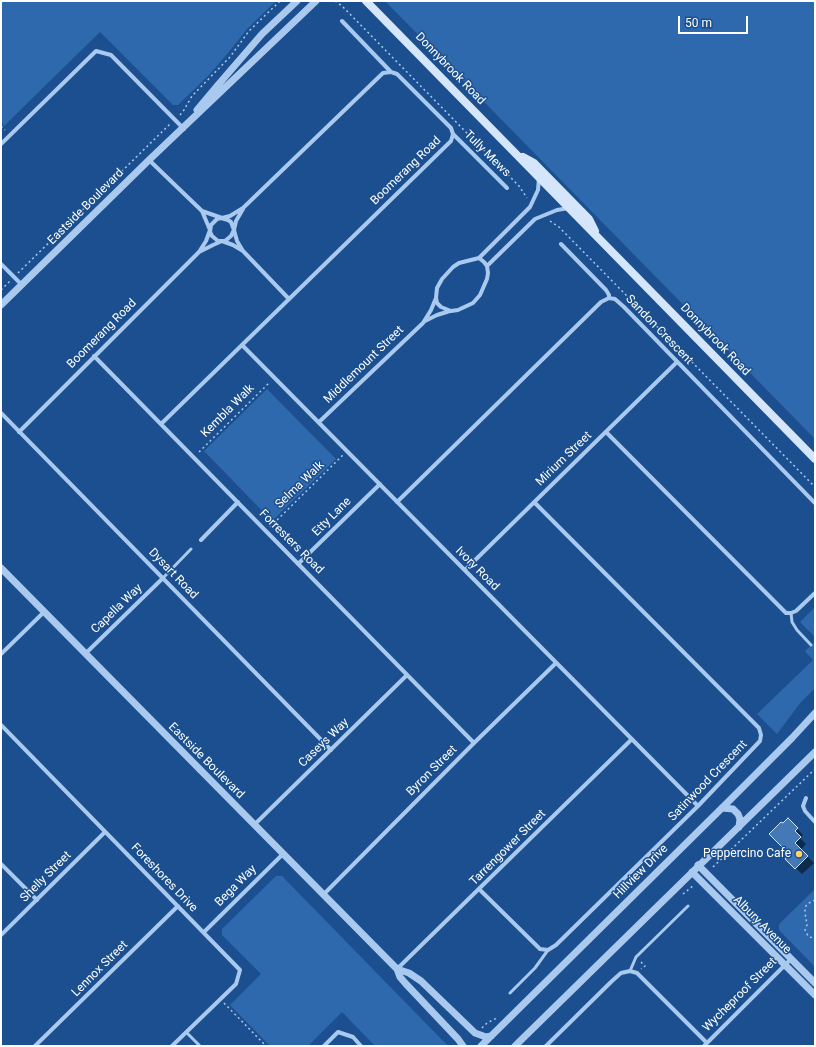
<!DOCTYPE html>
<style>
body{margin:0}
#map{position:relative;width:816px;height:1047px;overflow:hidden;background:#1b4f8f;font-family:Roboto,sans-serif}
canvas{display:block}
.frame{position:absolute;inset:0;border:2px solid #fff;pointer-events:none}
.scale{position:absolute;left:678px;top:16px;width:70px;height:18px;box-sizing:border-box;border:2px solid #fff;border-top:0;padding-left:5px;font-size:12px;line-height:14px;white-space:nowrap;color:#fff;-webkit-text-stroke:3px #1b4f8f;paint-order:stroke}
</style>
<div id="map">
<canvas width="816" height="1047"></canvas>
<div class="frame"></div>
<div class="scale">50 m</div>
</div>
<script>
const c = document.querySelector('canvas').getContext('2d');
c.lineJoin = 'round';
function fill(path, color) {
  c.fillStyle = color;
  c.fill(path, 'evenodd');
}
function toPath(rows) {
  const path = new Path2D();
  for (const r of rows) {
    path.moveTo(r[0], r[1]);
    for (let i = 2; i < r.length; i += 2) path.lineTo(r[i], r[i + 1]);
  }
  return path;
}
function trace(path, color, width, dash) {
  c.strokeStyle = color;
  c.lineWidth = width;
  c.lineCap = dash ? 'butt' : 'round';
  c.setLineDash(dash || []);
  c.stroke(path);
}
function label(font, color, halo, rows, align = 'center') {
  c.font = font + ' Roboto,sans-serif';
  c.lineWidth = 3;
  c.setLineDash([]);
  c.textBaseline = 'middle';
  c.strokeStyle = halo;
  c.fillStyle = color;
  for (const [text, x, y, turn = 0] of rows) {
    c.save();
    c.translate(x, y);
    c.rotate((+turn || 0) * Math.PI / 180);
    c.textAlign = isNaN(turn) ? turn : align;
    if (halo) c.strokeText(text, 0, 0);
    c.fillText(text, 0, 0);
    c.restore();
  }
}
fill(toPath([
 [1,1,276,1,247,29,228,53,209,75,178,105,173,105,100,32,4,126,1,122],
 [385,1,815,1,815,439],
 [267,389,336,459,272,521,204,451],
 [815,607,815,637,800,622],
 [815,642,815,688,801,702,777,734,757,714,813,660,805,651],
 [276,876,282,876,448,1046,375,1046,342,1012,308,1046,270,1046,230,1005,261,974,222,935,222,929],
 [815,889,815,967,779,930,779,924]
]), '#2e69ad');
fill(toPath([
 [788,819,803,835,800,838,806,844,801,850,814,863,802,874,786,859,790,854]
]), '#0007');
const building = toPath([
 [788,818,798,828,795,831,801,837,795,843,808,856,795,869,785,859,789,854,769,834,781,822,783,823,788,818]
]);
fill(building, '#4478b7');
trace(building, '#cfe3fa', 1);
trace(toPath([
 [335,1,342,6,519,186,527,198],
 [180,115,184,110,192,96,230,57,249,31,280,1],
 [1,126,5,130],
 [550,221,559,227,815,487],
 [18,273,170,124],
 [1,290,10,281],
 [199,452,270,382],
 [270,527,343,455],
 [713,867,815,769],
 [683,894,694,885],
 [815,900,807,904,805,908,805,913,807,925,805,930,807,934,809,937,815,938],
 [641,962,645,966,641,969],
 [224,1003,266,1046],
 [482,1028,487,1023,497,1018]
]), '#a9c9ee', 1.5, [2, 3]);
trace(toPath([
 [163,578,191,549],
 [791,613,792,622,797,630,811,645],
 [630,971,636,957,688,906],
 [510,993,535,968,548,950],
 [186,1032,200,1046]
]), '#a9c9ee', 3);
trace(toPath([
 [342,21,391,72],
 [453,134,507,188],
 [1,144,96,51,111,55,184,129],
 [243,209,236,221,234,230,237,241,243,251,289,299],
 [561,244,606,290,609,295,609,298],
 [199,252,213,245,222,241,225,241,231,236,234,230,231,222,228,220,221,218,217,219,211,225,210,232,212,236,218,241,222,241,233,245,243,251],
 [479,258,484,262,487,266,488,273,487,279,480,295,473,303,458,310,451,311,441,307,437,303,436,298,437,288,442,279,453,267,459,263,479,258],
 [479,258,530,207,538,190,539,178],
 [1,264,22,285],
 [487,266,535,219,557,210,569,208],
 [425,321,437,315,450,311],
 [242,345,698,806],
 [94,356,474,743],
 [1,413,331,750],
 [319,422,423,323,431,310,436,298],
 [161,424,451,141,453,134,451,128,397,74,391,72,383,73,243,208,230,216,222,218,202,211],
 [19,432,199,252,206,241,210,230,202,211,149,160],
 [606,432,786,613,791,613,796,611,815,593],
 [397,502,601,302,609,298,615,299,624,307,815,503],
 [201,540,238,502],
 [298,564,380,484],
 [465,570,677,362],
 [1,654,44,612],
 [85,654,163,578],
 [1,725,240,970,236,984,172,1046],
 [806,798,803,806,805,811,815,822],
 [254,825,407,675],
 [1,864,37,900],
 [479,889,540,949,548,950,556,945,698,806,760,741,761,735,759,728,534,502],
 [323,895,474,743,556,663],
 [204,932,283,854],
 [1,935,105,832],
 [397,969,632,739],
 [35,1046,178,906],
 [324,1046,338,1032,353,1037,361,1046],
 [546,1046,612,981,621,973,630,971,637,973,707,1043],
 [704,1046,791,959]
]), '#a9c9ee', 4);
trace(toPath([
 [197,110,218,85,262,34,297,1],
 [1,305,149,160,316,1],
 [1,568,397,969,400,977,406,984,458,1039,463,1046],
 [722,808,733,809,738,814,740,819,739,827],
 [698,865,815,983],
 [692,872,815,995],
 [397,969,409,973,421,981,475,1033,486,1037,491,1036],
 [481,1046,725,805,792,738,815,713],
 [515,1046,815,752]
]), '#a9c9ee', 7);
trace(toPath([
 [366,1,815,459],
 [523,157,534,163,589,219,595,231]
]), '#d6e6fa', 8);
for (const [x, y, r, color] of [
 [799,854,4,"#ffd166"]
]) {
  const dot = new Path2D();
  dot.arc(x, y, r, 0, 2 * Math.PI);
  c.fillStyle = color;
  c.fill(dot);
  trace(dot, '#1b4f8f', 1.5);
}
label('12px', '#fff', '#1b4f8f', [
 ["Donnybrook Road",450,69,46],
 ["Tully Mews",487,154,45],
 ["Boomerang Road",406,171,-44],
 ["Eastside Boulevard",86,207,-45],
 ["Sandon Crescent",659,330,46],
 ["Boomerang Road",102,334,-45],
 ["Donnybrook Road",715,340,46],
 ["Middlemount Street",364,365,-44],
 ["Kembla Walk",228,411,-45],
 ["Mirium Street",564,459,-44],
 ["Selma Walk",300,485,-44],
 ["Etty Lane",332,517,-45],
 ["Forresters Road",291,542,45],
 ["Ivory Road",477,569,45],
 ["Dysart Road",173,574,46],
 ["Capella Way",117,609,-44],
 ["Caseys Way",324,743,-44],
 ["Eastside Boulevard",206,761,45],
 ["Byron Street",432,771,-45],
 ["Satinwood Crescent",708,781,-46],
 ["Tarrengower Street",508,848,-45],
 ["Hillview Drive",641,872,-45],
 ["Shelly Street",46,877,-45],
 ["Foreshores Drive",164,878,46],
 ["Bega Way",236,886,-45],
 ["Albury Avenue",762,925,45],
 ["Lennox Street",100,969,-45],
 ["Wycheproof Street",740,995,-45]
]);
label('12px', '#fff', '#1b4f8f', [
 ["Peppercino Cafe",791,854]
], 'right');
</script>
